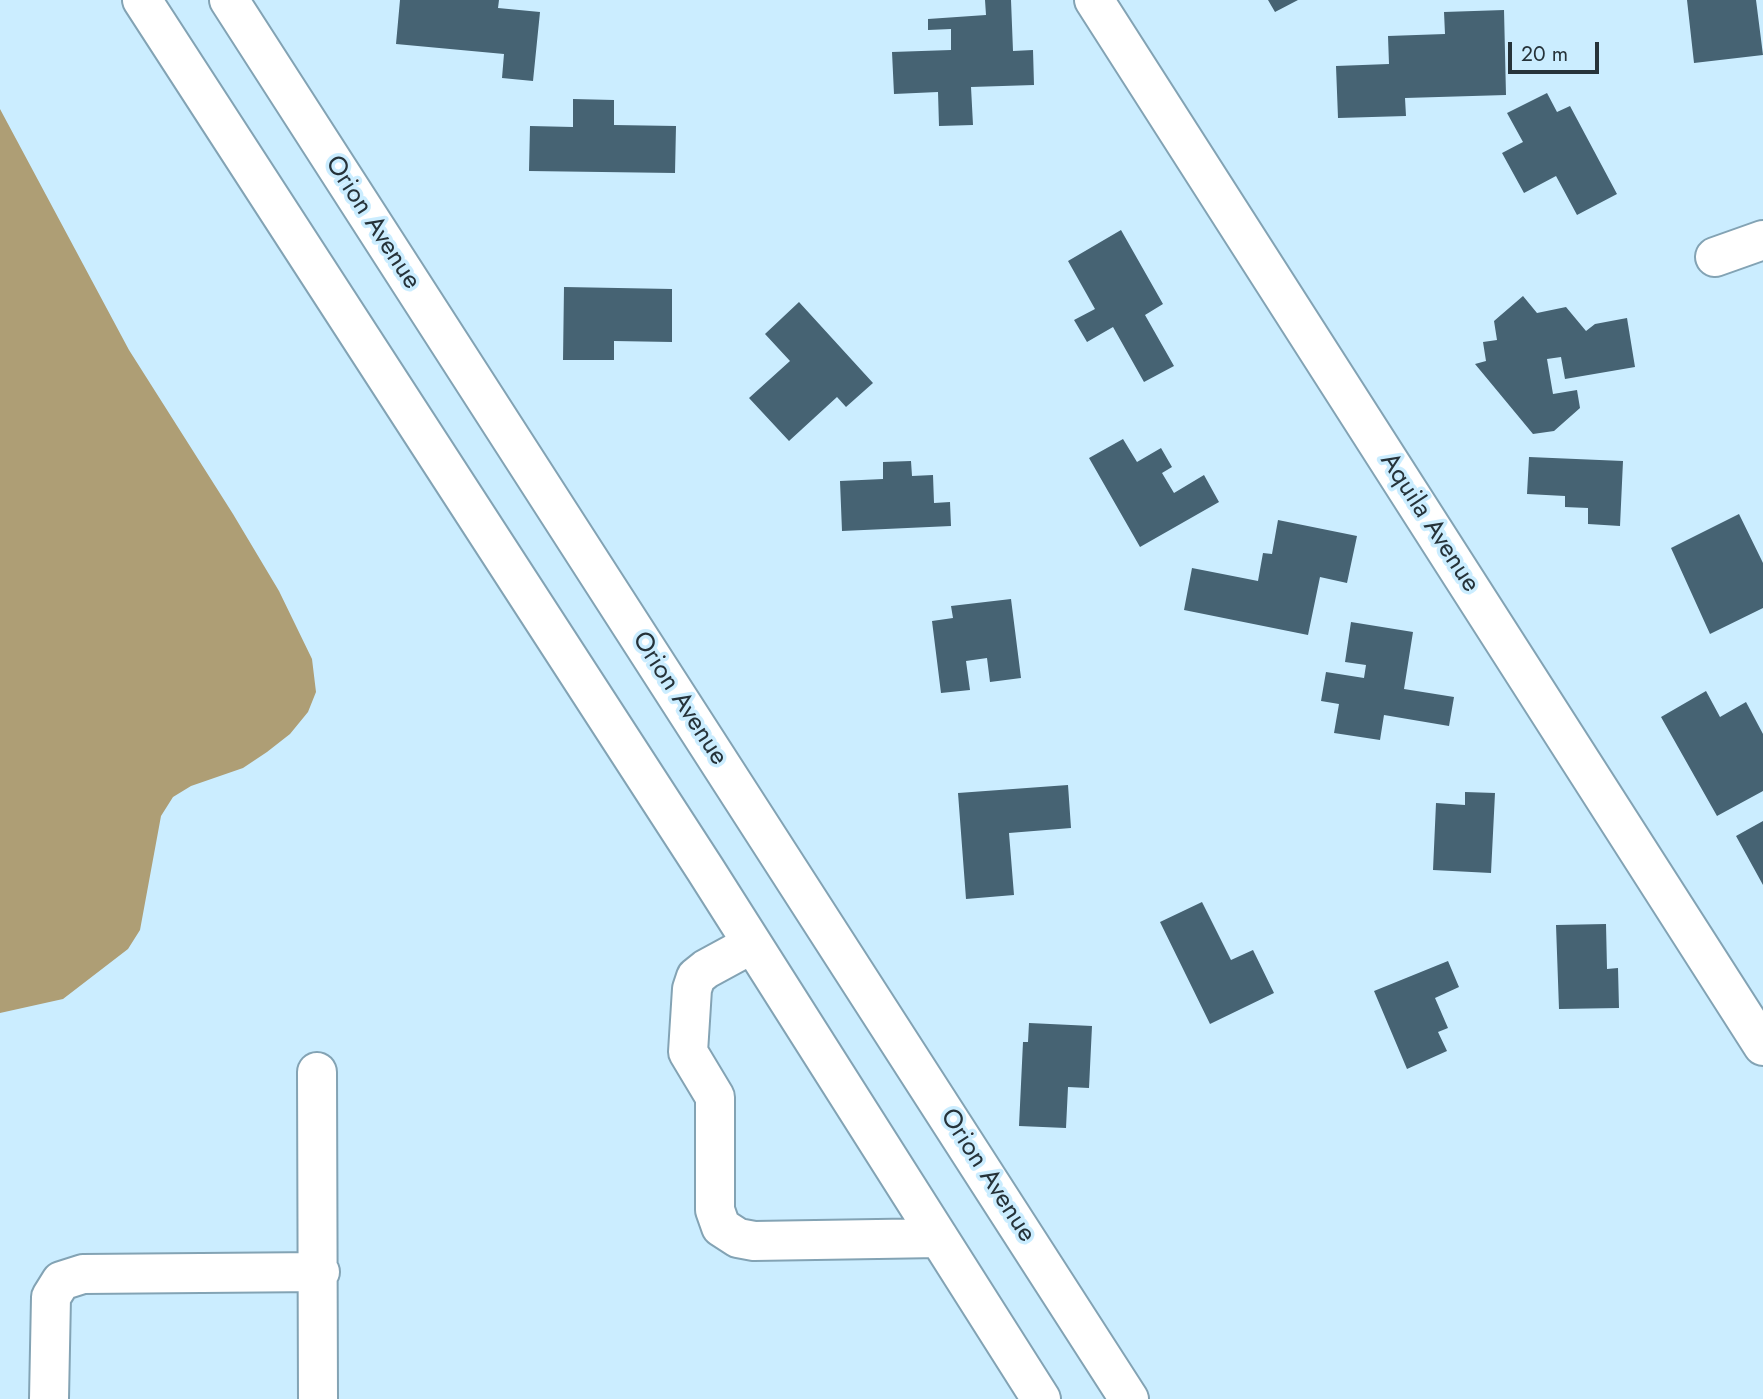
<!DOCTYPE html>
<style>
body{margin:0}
#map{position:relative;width:1763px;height:1399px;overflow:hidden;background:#cbedff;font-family:Jost,sans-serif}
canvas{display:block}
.scale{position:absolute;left:1508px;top:42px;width:91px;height:32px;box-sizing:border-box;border:4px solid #26333a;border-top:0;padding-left:9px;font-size:21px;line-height:24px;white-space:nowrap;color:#26333a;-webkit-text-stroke:5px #cbedff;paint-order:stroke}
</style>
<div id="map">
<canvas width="1763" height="1399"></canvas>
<div class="scale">20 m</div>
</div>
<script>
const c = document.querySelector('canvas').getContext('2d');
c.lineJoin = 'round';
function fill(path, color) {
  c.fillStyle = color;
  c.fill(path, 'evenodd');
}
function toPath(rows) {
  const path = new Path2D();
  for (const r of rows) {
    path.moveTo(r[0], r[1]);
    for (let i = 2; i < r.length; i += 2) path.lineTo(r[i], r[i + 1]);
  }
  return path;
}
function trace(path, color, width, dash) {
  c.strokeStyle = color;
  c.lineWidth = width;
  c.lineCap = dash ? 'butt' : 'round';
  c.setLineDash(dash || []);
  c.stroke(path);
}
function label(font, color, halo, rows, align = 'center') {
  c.font = font + ' Jost,sans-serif';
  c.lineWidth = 7;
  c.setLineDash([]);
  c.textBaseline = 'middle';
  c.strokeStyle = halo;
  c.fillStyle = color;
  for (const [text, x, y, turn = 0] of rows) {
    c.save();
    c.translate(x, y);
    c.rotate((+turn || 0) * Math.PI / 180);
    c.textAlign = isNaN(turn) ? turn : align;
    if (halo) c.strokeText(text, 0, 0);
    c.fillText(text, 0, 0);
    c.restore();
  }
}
fill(toPath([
 [0,109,129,350,233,514,279,591,312,659,316,692,308,712,290,734,267,752,243,768,191,786,173,797,161,816,140,930,128,949,63,999,0,1013]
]), '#ae9e75');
fill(toPath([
 [400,0,499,0,498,8,540,12,533,81,502,78,504,54,396,44],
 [985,0,1011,0,1013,51,1033,50,1034,85,971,87,973,125,939,126,938,92,894,94,892,52,951,50,951,29,928,30,928,19,986,15],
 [1268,0,1298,0,1275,12],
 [1687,0,1756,0,1763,55,1694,63],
 [1504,10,1506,95,1405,98,1406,116,1338,118,1336,66,1389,64,1388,36,1445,34,1444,12],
 [1547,93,1557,112,1570,106,1617,194,1577,215,1556,176,1524,193,1502,153,1523,142,1507,113],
 [573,99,614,100,614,125,676,126,675,173,529,171,530,126,573,127],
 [1121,230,1163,304,1145,315,1174,366,1144,382,1113,327,1087,342,1074,320,1095,309,1068,261],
 [564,287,672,289,672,342,614,341,614,360,563,360],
 [1523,296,1537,313,1566,307,1586,331,1595,324,1627,318,1635,367,1565,379,1561,357,1547,359,1553,394,1577,390,1580,408,1554,431,1533,434,1475,364,1486,361,1483,342,1497,340,1494,321],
 [799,302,873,383,846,407,837,397,789,441,749,398,790,361,765,334],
 [1123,439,1137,462,1161,448,1172,467,1162,473,1174,493,1204,475,1219,502,1140,547,1089,458],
 [1529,457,1623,461,1620,526,1588,524,1588,508,1565,507,1565,496,1527,494],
 [911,461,912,476,933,475,934,503,950,502,951,526,842,531,840,481,883,479,883,462],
 [1739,514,1763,563,1763,608,1710,634,1671,548],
 [1278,520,1357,536,1347,583,1320,577,1308,635,1184,610,1192,568,1258,581,1263,553,1272,554],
 [1011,599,1021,678,990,682,987,658,966,661,970,690,941,693,932,621,953,618,951,606],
 [1351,622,1413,632,1404,689,1454,697,1449,726,1384,715,1380,740,1334,733,1339,704,1321,701,1326,672,1364,678,1366,665,1345,662],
 [1706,691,1720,717,1746,702,1763,734,1763,791,1717,816,1661,717],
 [1068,785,1071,828,1009,833,1014,895,966,899,958,793],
 [1465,792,1495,793,1491,873,1433,870,1436,803,1465,805],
 [1763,821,1763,885,1736,836],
 [1202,902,1231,960,1253,950,1274,993,1210,1024,1160,922],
 [1606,924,1607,969,1618,968,1619,1008,1559,1009,1556,925],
 [1448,961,1459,987,1435,998,1448,1028,1438,1032,1447,1051,1407,1069,1374,991],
 [1029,1023,1092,1026,1089,1088,1068,1087,1066,1128,1019,1126,1023,1042,1028,1042]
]), '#466373');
const minor = toPath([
 [142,0,705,869,1041,1399],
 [229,0,1129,1399],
 [1094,0,1763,1046],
 [1715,257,1763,240],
 [752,944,706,969,696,977,692,989,688,1052,715,1097,715,1210,721,1227,738,1238,754,1241,939,1238],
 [317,1072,318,1399],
 [49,1399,51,1297,61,1281,83,1274,320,1272]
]);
trace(minor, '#83a3b4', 42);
trace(minor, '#fff', 38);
label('26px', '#26333a', '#cbedff', [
 ["Orion Avenue",372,223,57],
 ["Aquila Avenue",1429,523,57],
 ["Orion Avenue",679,699,57],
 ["Orion Avenue",987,1176,57]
]);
</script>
